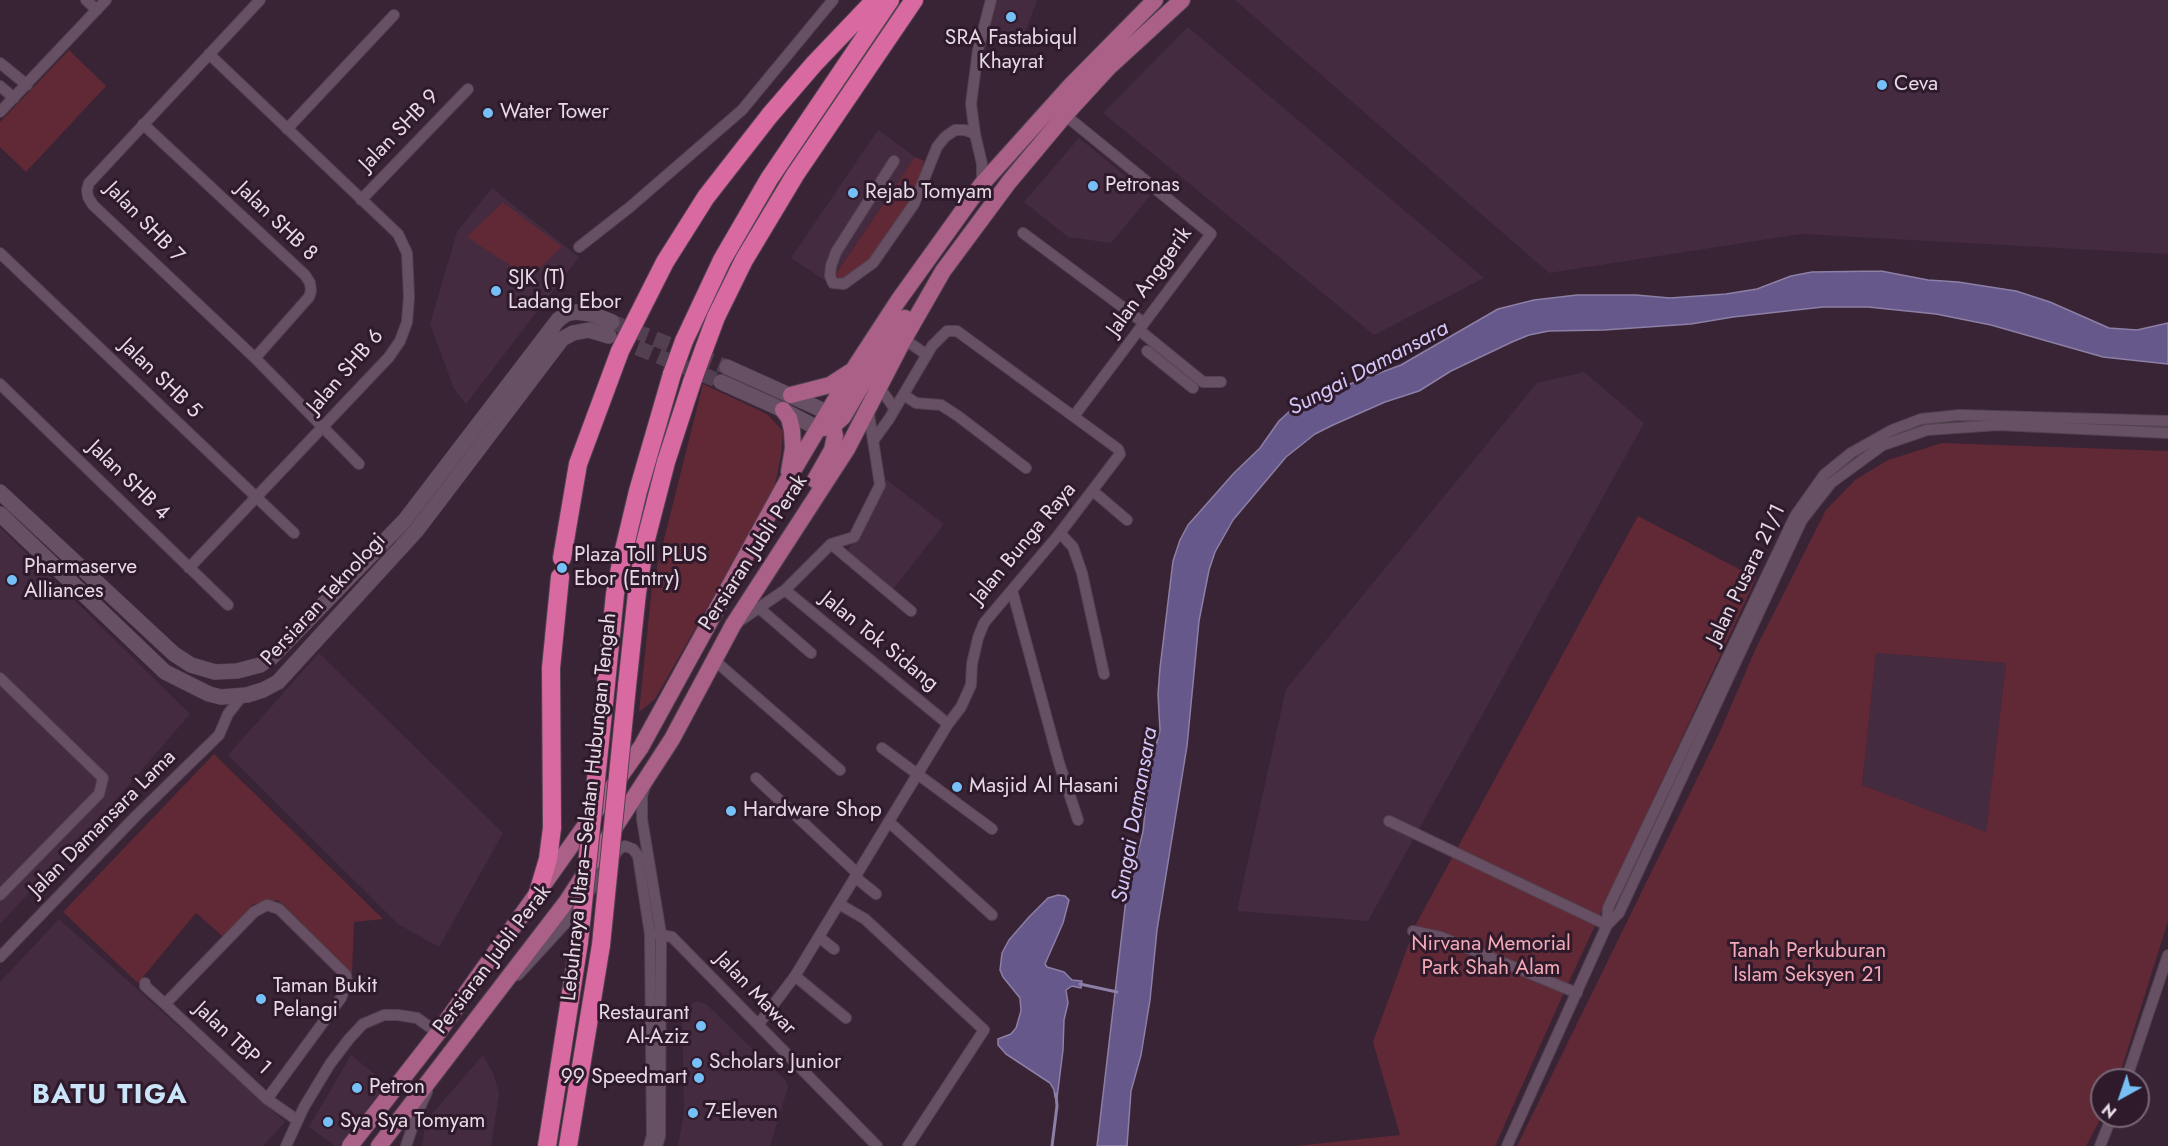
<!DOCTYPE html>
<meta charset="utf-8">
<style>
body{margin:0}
#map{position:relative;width:2168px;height:1146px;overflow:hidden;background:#382435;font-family:Jost,sans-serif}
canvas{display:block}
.north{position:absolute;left:2090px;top:1068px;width:60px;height:60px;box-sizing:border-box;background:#2e1a2b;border:2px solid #786775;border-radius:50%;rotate:220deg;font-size:16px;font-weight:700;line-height:24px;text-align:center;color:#e7dae5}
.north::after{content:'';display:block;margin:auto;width:21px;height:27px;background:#76c0f7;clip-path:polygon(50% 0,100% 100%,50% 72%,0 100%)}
</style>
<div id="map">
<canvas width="2168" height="1146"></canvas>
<div class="north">N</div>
</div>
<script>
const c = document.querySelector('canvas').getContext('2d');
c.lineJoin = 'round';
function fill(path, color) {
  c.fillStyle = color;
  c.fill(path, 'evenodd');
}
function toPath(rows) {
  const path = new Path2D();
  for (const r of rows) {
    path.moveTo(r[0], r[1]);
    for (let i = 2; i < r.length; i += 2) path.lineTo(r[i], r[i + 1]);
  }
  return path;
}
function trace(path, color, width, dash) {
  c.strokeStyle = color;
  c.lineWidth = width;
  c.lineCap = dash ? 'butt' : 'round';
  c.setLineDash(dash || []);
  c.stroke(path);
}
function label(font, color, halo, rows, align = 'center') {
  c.font = font + ' Jost,sans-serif';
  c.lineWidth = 6;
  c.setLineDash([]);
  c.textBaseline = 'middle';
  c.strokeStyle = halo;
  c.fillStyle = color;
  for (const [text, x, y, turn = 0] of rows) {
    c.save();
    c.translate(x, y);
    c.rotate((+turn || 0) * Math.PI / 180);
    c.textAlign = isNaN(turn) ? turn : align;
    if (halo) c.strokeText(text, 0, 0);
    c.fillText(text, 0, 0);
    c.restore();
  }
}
fill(toPath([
 [996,0,1037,0,1021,44,987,34],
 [1235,0,2168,0,2168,254,1801,234,1549,273],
 [1188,27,1484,278,1374,335,1103,113],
 [878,130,915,157,829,283,791,258],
 [1079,138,1150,196,1111,243,1068,237,1024,202],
 [492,188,579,257,466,404,454,389,430,324,457,232],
 [1584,372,1644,423,1368,921,1237,911,1286,689,1537,383],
 [887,480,944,524,891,592,846,554],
 [0,527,190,714,115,801,0,924],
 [319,653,503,833,439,947,398,924,228,755],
 [1876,653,2006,663,1986,833,1862,785],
 [59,919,285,1122,263,1146,0,1146,0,982],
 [697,1001,706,1004,786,1081,788,1087,770,1146,678,1146,684,1113,682,1011],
 [351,1055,387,1084,339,1146,335,1146,309,1127],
 [483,1055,494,1075,499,1094,491,1146,422,1146,426,1121]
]), '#442b40');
fill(toPath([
 [69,50,106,86,26,172,0,147,0,122],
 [915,157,924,161,913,200,870,263,843,280,835,275],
 [503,202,562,247,529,278,467,237],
 [703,384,767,414,783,431,781,455,774,490,655,699,639,712,652,587],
 [1942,443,2168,451,2168,921,2118,1080,2102,1080,2102,1116,2086,1146,1517,1146,1719,734,1756,648,1826,510,1855,480,1888,460],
 [1876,653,2006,663,1986,832,1862,785],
 [1638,516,1756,578,1561,999,1495,1146,1295,1146,1400,1135,1373,1042,1416,924],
 [214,754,383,919,354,922,352,973,278,900,253,904,227,940,196,913,138,983,63,912]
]), '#602935');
const water = toPath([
 [1881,271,1928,280,1958,282,2016,291,2050,302,2109,328,2137,330,2168,323,2168,364,2103,357,1991,325,1936,314,1868,307,1823,307,1733,317,1691,324,1604,330,1549,331,1529,335,1512,342,1451,371,1419,391,1385,402,1333,425,1315,434,1286,457,1233,520,1215,552,1209,570,1199,621,1187,746,1157,930,1150,1000,1141,1055,1131,1091,1127,1146,1097,1146,1126,899,1143,832,1149,773,1160,730,1158,694,1160,668,1173,561,1180,540,1188,525,1234,473,1260,448,1279,421,1291,410,1315,397,1401,365,1498,309,1534,300,1577,295,1636,295,1670,298,1726,294,1757,289,1791,276,1812,272,1881,271],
 [1058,895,1065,896,1069,900,1063,923,1045,964,1047,967,1064,972,1072,980,1082,981,1081,988,1072,986,1066,990,1068,1003,1064,1020,1063,1050,1057,1098,1055,1097,1054,1090,1050,1083,1006,1054,998,1045,998,1039,1011,1034,1016,1028,1021,1011,1020,998,1003,977,1000,970,1002,953,1009,940,1029,917,1048,898,1058,895]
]);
fill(water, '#67588b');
trace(water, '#8d7fa6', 1.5);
trace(toPath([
 [1080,984,1117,992],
 [1052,1146,1057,1106,1056,1094]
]), '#8d7fa6', 3);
trace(toPath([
 [612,322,727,367],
 [616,339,721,382]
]), '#523f4f', 15, [15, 8]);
const minor = toPath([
 [86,0,97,10],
 [260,0,89,183,87,190,88,197,93,205,255,358,359,464],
 [0,63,27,85],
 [0,86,14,98],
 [0,112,106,0],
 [1065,115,1211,234,1074,416],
 [143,124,305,275,310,283,311,291,309,297,255,358],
 [287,129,394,15],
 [894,161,836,252,831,266,830,276,833,283,844,284,873,263,914,204,937,147,945,137,955,130,965,130,975,134],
 [982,184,982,164,975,134,971,104,978,50,991,0],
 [361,200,468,89],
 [1023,233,1144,323],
 [579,247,630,207,742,110,833,0],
 [0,253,294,533],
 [1139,330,1203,382,1221,382],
 [904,339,927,355],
 [1147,351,1193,388],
 [0,384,228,605],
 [879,387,895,409],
 [904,395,916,403,941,405,958,416,1026,468],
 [1093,491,1127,520],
 [1060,533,1073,547,1082,573,1104,674],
 [831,544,911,611],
 [189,568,389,357,400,341,407,322,409,297,407,253,398,234,209,54],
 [785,590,948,724],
 [1012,590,1059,763,1078,820],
 [759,608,811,653],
 [738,622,785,590,831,544,854,537,880,485,868,408],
 [713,659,840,770],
 [0,678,103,778,99,794,0,895],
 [882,748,992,829],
 [756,778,857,873],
 [645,786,642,796,642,819,661,934,660,1136,657,1146],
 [1389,821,1607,925],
 [889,822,992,915],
 [855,877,876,894],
 [839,904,865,919,984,1030,908,1146],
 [1607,925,1608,908,1795,516,1824,475,1851,453,1892,430,1921,419,1960,415,2168,421],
 [1413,931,1441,937,1577,993],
 [656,934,672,937,877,1146],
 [819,937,834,949],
 [0,957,136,816,219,735,228,714,242,696],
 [518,975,574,914,619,849,625,846,633,849,638,856,650,934,652,1135,649,1146],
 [795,976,846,1018],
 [145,983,145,986,165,1004,267,1099,297,1120],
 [165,1004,254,912,267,905,279,909,346,975,347,983,341,998,267,1099],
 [758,1025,795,976,948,724,961,707,971,685,972,664,978,638,984,623,1060,533,1120,454,1118,449,957,331,947,331,932,346,889,419,873,441],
 [2126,1080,2168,955],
 [286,1146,304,1107,330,1064,349,1039,363,1024,384,1015,398,1015,417,1018,438,1033],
 [406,1146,416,1116,427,1092],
 [1507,1146,1607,925,1619,913,1802,520,1831,483,1883,445,1927,430,1998,425,2168,433],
 [2100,1146,2112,1116]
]);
const secondary = toPath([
 [727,367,829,413],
 [721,382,783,410,819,429],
 [0,492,174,654,191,665,215,672,237,671,260,665,272,657,405,520,558,320,566,314,576,312,592,314,612,322],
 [0,514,165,672,209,694,221,697,247,695,263,690,278,682,417,530,562,339,573,333,589,330,609,336]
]);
const primary = toPath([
 [791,395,830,385,850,372],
 [783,410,789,418,792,430,793,448,789,472],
 [819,429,833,426,843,417,888,341,905,318],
 [815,480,832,450,835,436,831,418],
 [350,1146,438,1033,641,747,787,481,853,370,898,301,982,184,1071,85,1155,0],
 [379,1146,567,901,672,739,733,625,847,449,904,339,943,271,1009,182,1065,115,1109,67,1182,0]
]);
const motorway = toPath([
 [684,341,722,260,769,179,890,0],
 [704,349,716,317,744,260,795,175,914,0],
 [562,558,578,464,620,351,665,262,706,197,770,115,814,64,875,0],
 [606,684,615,594,622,558,638,491,672,374],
 [627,686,637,593,645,543,666,462,692,382],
 [537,896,548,859,552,828,551,668,560,577],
 [547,1146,579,942],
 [568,1146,601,945]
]);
trace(minor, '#534250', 12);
trace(secondary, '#534250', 16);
trace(primary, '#534250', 18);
trace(motorway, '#534250', 20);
trace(minor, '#675063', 10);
trace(secondary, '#675063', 15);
trace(primary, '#ab6088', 16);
trace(motorway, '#d86aa1', 18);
const motorwayBridge = toPath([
 [672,374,684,341],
 [692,382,704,349],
 [579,942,606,684],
 [601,945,627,686]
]);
trace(motorwayBridge, '#534250', 20, []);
trace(motorwayBridge, '#d86aa1', 18);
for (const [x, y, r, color] of [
 [1011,17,6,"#76c0f7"],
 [1882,85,6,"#76c0f7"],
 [488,113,6,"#76c0f7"],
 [1093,186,6,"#76c0f7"],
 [853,193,6,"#76c0f7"],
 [496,291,6,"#76c0f7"],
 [562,568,6,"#76c0f7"],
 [12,580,6,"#76c0f7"],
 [957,787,6,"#76c0f7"],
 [731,811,6,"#76c0f7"],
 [261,999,6,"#76c0f7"],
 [701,1026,6,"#76c0f7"],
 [697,1063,6,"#76c0f7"],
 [699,1078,6,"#76c0f7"],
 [357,1088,6,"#76c0f7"],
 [693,1113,6,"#76c0f7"],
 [328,1122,6,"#76c0f7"]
]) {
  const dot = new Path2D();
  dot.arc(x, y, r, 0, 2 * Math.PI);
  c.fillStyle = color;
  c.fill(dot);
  trace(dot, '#2e1a2b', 2);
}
label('21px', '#e7dae5', '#2e1a2b', [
 ["SRA Fastabiqul",1011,39,"center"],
 ["Khayrat",1011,63,"center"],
 ["Ceva",1894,85],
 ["Water Tower",500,113],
 ["Petronas",1105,186],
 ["Rejab Tomyam",865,193],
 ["SJK (T)",508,279],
 ["Ladang Ebor",508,303],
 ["Plaza Toll PLUS",574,556],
 ["Ebor (Entry)",574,580],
 ["Pharmaserve",24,568],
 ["Alliances",24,592],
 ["Masjid Al Hasani",969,787],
 ["Hardware Shop",743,811],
 ["Taman Bukit",273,987],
 ["Pelangi",273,1011],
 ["Restaurant",689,1014,"right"],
 ["Al-Aziz",689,1038,"right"],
 ["Scholars Junior",709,1063],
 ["99 Speedmart",687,1078,"right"],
 ["Petron",369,1088],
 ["7-Eleven",705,1113],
 ["Sya Sya Tomyam",340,1122]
], 'left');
label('21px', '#e7dae5', '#2e1a2b', [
 ["Jalan SHB 9",400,131,-46],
 ["Jalan SHB 8",276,222,44],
 ["Jalan SHB 7",144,223,46],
 ["Jalan Anggerik",1150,282,-54],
 ["Jalan SHB 6",346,372,-49],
 ["Jalan SHB 5",160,379,44],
 ["Jalan SHB 4",128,481,44],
 ["Jalan Bunga Raya",1024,544,-50],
 ["Persiaran Jubli Perak",754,553,-57],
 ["Jalan Pusara 21/1",1747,575,-64],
 ["Persiaran Teknologi",324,600,-47],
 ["Jalan Tok Sidang",879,642,39],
 ["Lebuhraya Utara–Selatan Hubungan Tengah",590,807,-84],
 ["Jalan Damansara Lama",103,824,-45],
 ["Persiaran Jubli Perak",493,960,-53],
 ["Jalan Mawar",755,994,46],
 ["Jalan TBP 1",232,1039,43]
]);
label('21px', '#f4aab6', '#2e1a2b', [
 ["Nirvana Memorial",1491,945],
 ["Park Shah Alam",1491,969],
 ["Tanah Perkuburan",1808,952],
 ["Islam Seksyen 21",1808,976]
]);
label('italic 22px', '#d3c7f7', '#2e1a2b', [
 ["Sungai Damansara",1369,369,-28],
 ["Sungai Damansara",1136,815,-80]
]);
c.letterSpacing = '1.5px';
label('bold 27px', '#cae4f9', '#2e1a2b', [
 ["BATU TIGA",110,1096]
]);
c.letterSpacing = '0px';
</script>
